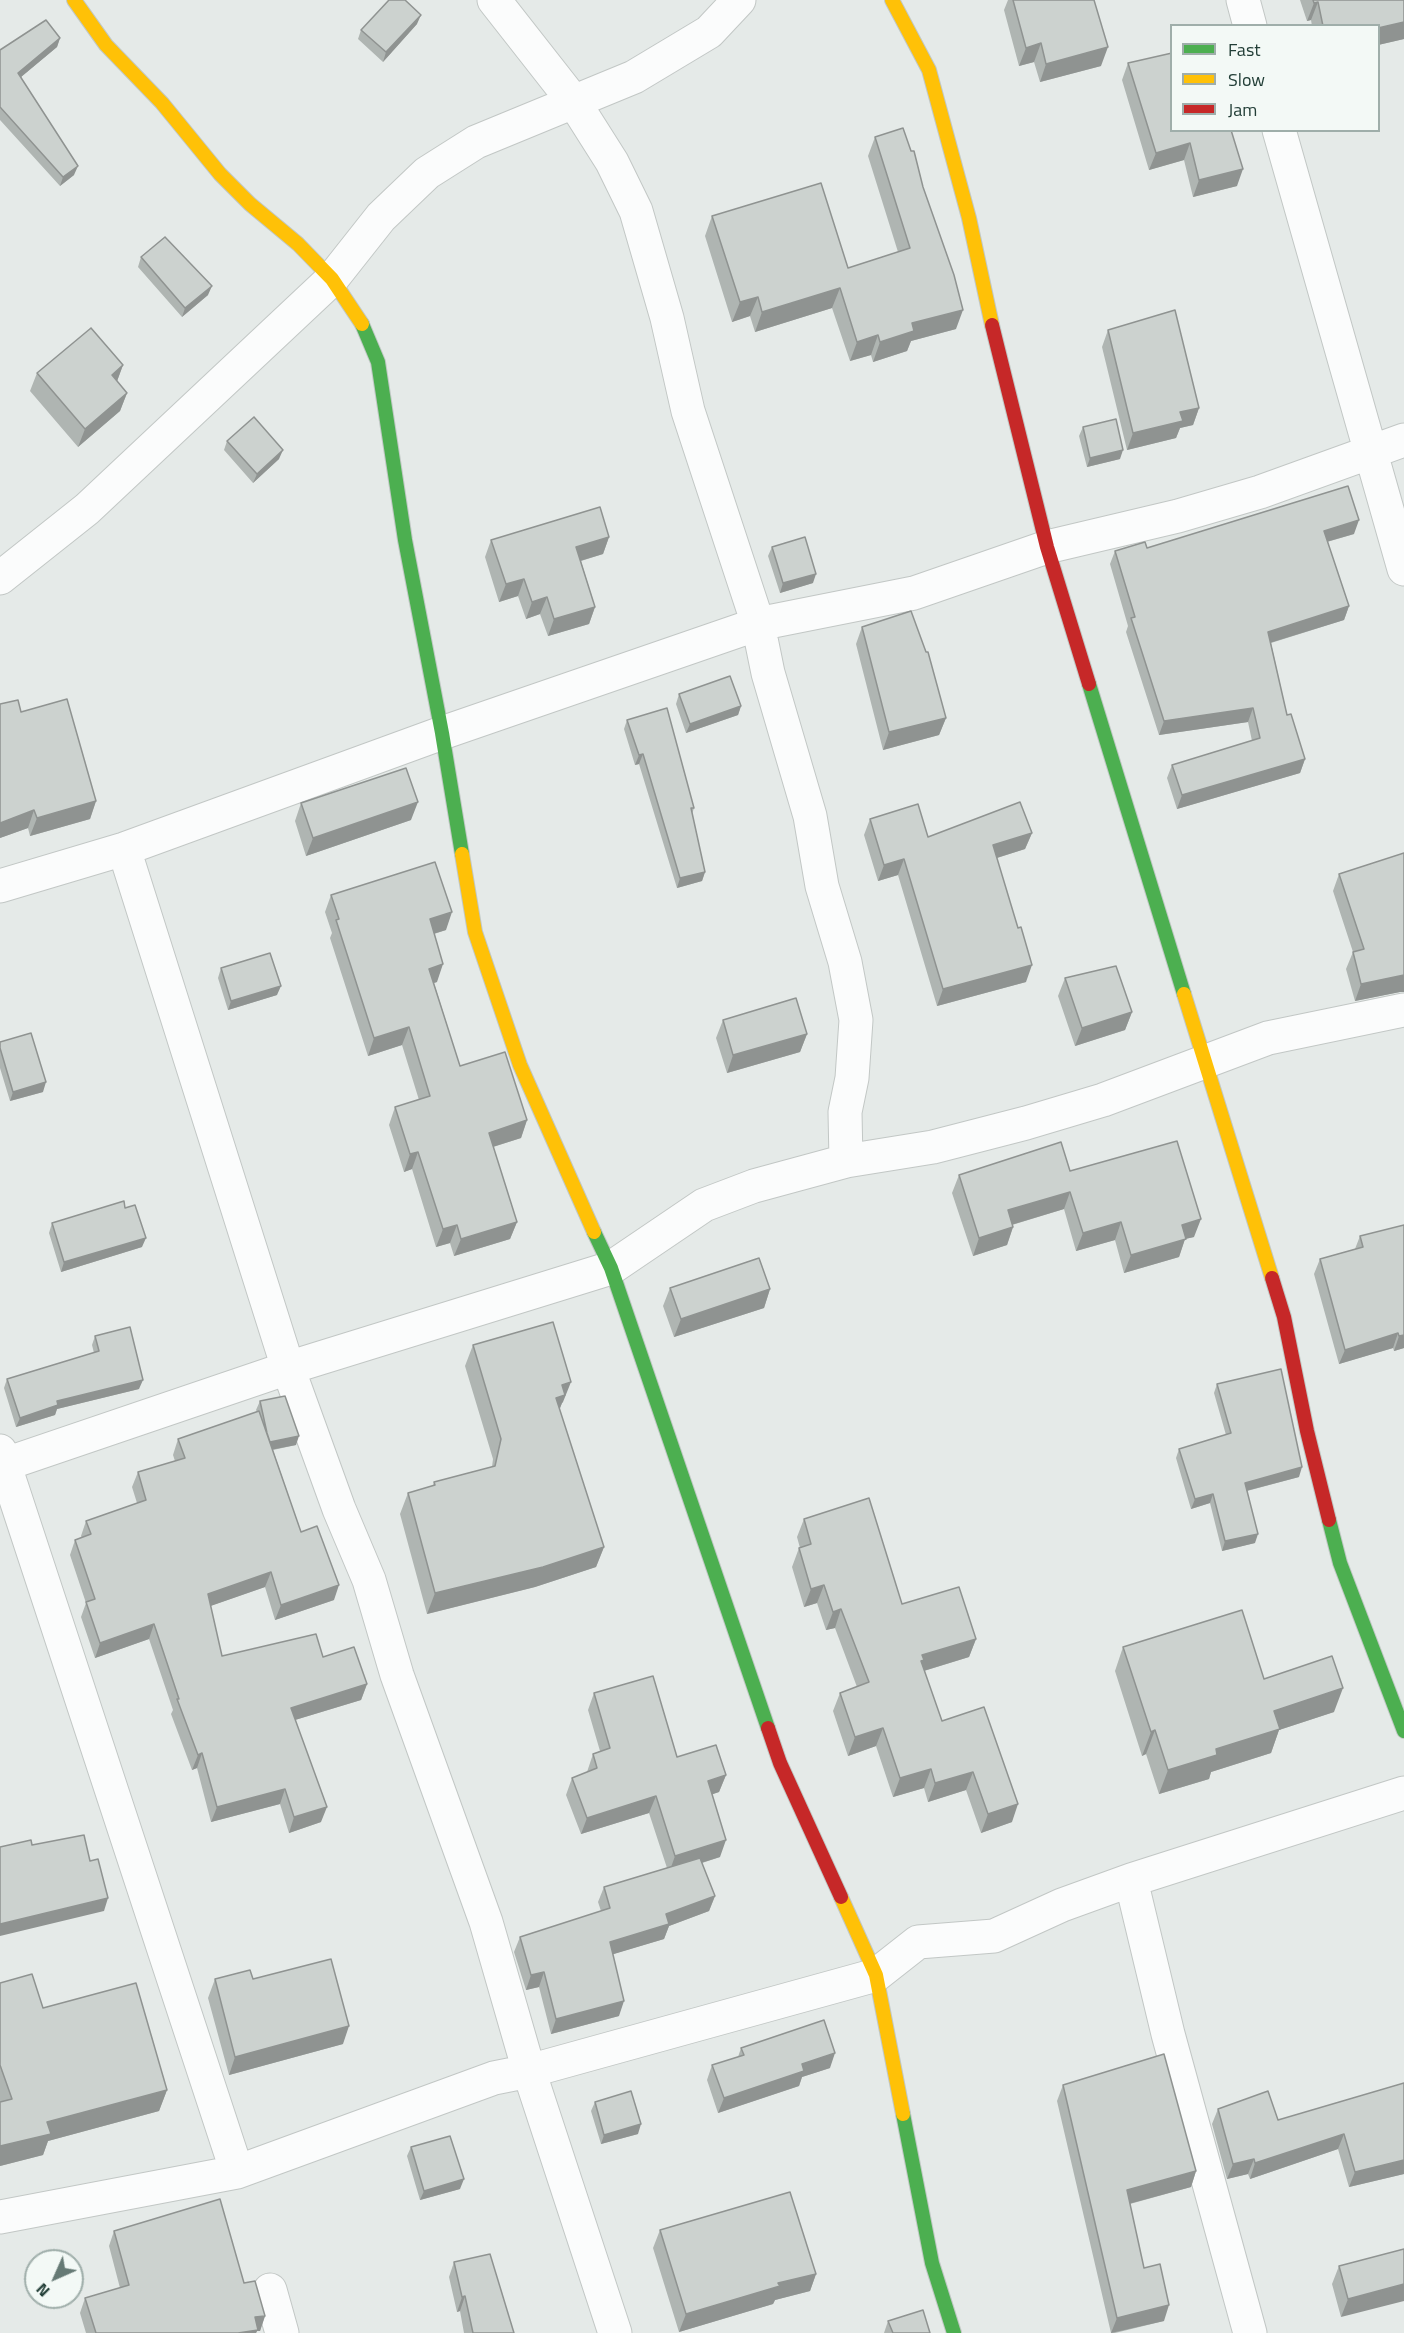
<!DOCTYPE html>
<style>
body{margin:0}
#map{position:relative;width:1404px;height:2333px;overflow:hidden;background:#e5eae8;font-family:"Titillium Web",sans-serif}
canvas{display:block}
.legend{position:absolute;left:1170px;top:24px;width:210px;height:108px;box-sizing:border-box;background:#f3f9f6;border:2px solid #9faeaa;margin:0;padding:8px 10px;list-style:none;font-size:18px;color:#223e37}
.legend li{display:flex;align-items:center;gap:12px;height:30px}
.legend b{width:30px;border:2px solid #9faeaa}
.north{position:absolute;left:24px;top:2249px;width:60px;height:60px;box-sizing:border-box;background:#f3f9f6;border:2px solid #9faeaa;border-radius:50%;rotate:225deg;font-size:16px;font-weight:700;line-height:24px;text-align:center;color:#223e37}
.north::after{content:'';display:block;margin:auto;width:21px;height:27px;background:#667a75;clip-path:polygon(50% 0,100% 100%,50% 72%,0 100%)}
</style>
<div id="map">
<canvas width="1404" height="2333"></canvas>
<ul class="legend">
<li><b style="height:8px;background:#4caf50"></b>Fast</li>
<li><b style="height:8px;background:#ffc107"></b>Slow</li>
<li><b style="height:8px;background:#c62828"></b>Jam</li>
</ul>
<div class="north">N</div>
</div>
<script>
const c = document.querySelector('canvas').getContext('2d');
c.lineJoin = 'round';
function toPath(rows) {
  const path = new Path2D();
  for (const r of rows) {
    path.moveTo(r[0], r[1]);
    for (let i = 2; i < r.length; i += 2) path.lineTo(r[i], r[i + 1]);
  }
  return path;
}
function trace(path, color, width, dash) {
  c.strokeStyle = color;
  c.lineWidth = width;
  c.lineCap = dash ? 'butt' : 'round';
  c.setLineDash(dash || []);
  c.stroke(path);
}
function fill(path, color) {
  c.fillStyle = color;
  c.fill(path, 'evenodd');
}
const street = toPath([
 [1243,0,1250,26],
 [1279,130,1404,569],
 [0,578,87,509,332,279,381,217,427,173,476,142,634,77,709,32,739,0],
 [124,849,288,1368,339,1509,369,1580,397,1675,486,1922,529,2071,615,2333],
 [0,886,124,849,442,733,758,624,688,411,667,318,636,211,612,162,574,102,494,0],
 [846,1161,845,1112,852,1078,856,1020,845,962,822,886,810,816,768,673,758,624,914,593,1047,547,1178,516,1260,492,1404,440],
 [0,1451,237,2172],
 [0,1466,288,1368,611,1268,704,1205,754,1186,846,1161,933,1147,1026,1123,1103,1100,1268,1038,1404,1010],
 [1131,1880,1168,2034,1250,2333],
 [0,2217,237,2172,494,2078,529,2071,876,1975,918,1942,994,1936,1062,1905,1131,1880,1404,1793],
 [270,2290,282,2333]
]);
const fast = toPath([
 [362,324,378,362,405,540,442,733,462,854],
 [1089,684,1184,994],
 [594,1232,611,1268,768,1728],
 [1329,1520,1340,1563,1404,1731],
 [903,2114,932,2263,954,2333]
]);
const slow = toPath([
 [74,0,106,45,162,103,220,174,250,204,298,244,332,279,362,324],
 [892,0,929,70,969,218,992,325],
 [462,854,475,932,520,1065,594,1232],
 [1184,994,1272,1278],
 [841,1897,876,1975,903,2114]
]);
const jam = toPath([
 [992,325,1047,547,1089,684],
 [1272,1278,1284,1317,1307,1431,1329,1520],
 [768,1728,780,1763,841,1897]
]);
trace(street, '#c2c7c5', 35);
trace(fast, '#c1c8c5', 16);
trace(slow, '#c1c8c5', 16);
trace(jam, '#c1c8c5', 16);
trace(street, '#fbfcfc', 33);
trace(fast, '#4caf50', 14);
trace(slow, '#ffc107', 14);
trace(jam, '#c62828', 14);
fill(toPath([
 [1008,0,1094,0,1101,66,1040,82,1034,62,1019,66,1004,10],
 [1300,0,1404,0,1404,39,1378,45,1378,26,1312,26,1311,20,1307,21],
 [417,24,383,62,358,39,361,30],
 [60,38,57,47,21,77,74,175,60,186,0,120,0,50],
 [1128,63,1231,130,1237,186,1193,197,1184,160,1149,170,1122,80],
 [875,137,956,329,911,341,907,351,873,362,871,355,850,361,832,308,755,332,750,316,732,322,705,236,712,216,848,268,898,252,868,156],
 [141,257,208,295,182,317,138,267],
 [1108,330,1199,408,1193,425,1180,428,1176,438,1127,450,1102,347],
 [123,365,117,381,127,393,120,411,78,447,30,391,37,373],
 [1083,427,1120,459,1087,467,1079,436],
 [227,441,279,459,253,483,224,450],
 [1354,534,1327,542,1349,606,1344,620,1271,643,1287,715,1305,759,1300,773,1177,809,1167,778,1172,765,1252,741,1248,722,1159,735,1126,632,1128,626,1110,564,1115,551,1147,548],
 [609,537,603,554,581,561,595,607,589,624,548,636,540,614,526,619,518,596,499,602,485,557,491,540],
 [772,547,813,583,780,593,768,556],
 [862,627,946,718,939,735,883,750,856,644],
 [679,694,741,706,738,715,686,733,676,704],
 [0,704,21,712,96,801,90,819,30,836,28,828,0,838],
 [627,720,694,808,692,814,705,872,702,881,677,888,639,764,635,765,624,729],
 [301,803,411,820,306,856,295,821],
 [870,819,928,837,1032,833,1025,849,997,858,1026,982,937,1006,898,875,878,881,864,835],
 [1404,853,1404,992,1400,992,1355,1001,1346,969,1353,952,1333,891,1339,874],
 [331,895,446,930,434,934,437,982,434,983,460,1066,527,1120,521,1138,493,1147,517,1222,510,1239,454,1256,450,1243,436,1247,412,1169,404,1172,389,1125,395,1107,419,1100,402,1045,368,1056,330,938,332,933,325,912],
 [221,968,277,995,228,1010,218,978],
 [1065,978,1132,1012,1125,1030,1075,1046,1058,996],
 [723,1020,807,1034,800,1052,727,1073,716,1038],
 [0,1042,43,1092,10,1101,0,1068],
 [1070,1171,1194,1237,1185,1239,1179,1257,1124,1273,1115,1240,1076,1251,1064,1209,1012,1225,1013,1227,1007,1245,973,1256,952,1193,959,1175],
 [125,1208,142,1247,61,1272,49,1233,52,1223],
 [1360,1236,1404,1348,1394,1351,1393,1348,1339,1364,1314,1274,1320,1259,1355,1249],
 [670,1288,770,1289,764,1308,674,1337,663,1306],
 [95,1336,139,1389,57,1409,55,1415,16,1427,4,1388,7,1379,94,1353,92,1345],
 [473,1345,563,1402,562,1403,559,1410,604,1547,596,1567,535,1587,427,1614,400,1514,408,1493,433,1486,434,1482,492,1467,493,1459,465,1366],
 [1217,1384,1299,1477,1247,1491,1255,1543,1222,1551,1210,1503,1191,1509,1176,1458,1179,1449,1226,1435,1214,1393],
 [260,1401,296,1445,273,1450,301,1532,334,1600,275,1620,265,1587,210,1606,222,1656,323,1657,367,1684,361,1700,295,1720,321,1822,289,1833,280,1804,211,1822,197,1768,192,1770,171,1714,173,1710,149,1639,95,1658,81,1617,86,1603,70,1555,75,1540,82,1538,81,1536,86,1521,137,1503,132,1487,138,1472,175,1461,173,1455,178,1439,257,1412,256,1410],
 [804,1519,902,1604,976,1639,969,1657,924,1671,942,1721,1012,1822,981,1833,966,1790,928,1802,924,1788,893,1797,876,1746,848,1756,833,1711,840,1693,857,1687,835,1628,826,1630,817,1603,804,1607,792,1567,799,1548,800,1548,797,1537],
 [1123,1647,1264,1679,1334,1712,1279,1730,1271,1753,1211,1772,1209,1779,1159,1794,1146,1754,1142,1756,1115,1671],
 [594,1693,677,1757,726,1775,719,1792,712,1794,720,1857,702,1863,715,1896,709,1911,669,1926,664,1939,613,1954,619,2016,551,2034,539,1987,526,1990,514,1952,520,1937,601,1911,598,1902,604,1887,667,1868,649,1813,581,1834,566,1795,572,1778,587,1772,593,1754,600,1751,588,1710],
 [215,1979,343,2044,229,2075,208,1998],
 [0,1983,43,2008,167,2090,159,2111,48,2141,43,2155,0,2166],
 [741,2048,830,2068,802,2077,799,2086,718,2113,707,2080,712,2065,738,2057],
 [1404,2083,1404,2174,1349,2187,1338,2149,1250,2179,1248,2174,1227,2179,1212,2124,1218,2109,1278,2120],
 [1063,2085,1196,2171,1191,2187,1130,2204,1144,2268,1164,2321,1115,2333,1111,2333,1057,2101],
 [595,2102,638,2134,601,2144,591,2111],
 [411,2147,460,2189,420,2200,407,2156],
 [660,2230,816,2274,810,2291,775,2300,773,2304,679,2332,653,2248],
 [114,2231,244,2283,265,2316,260,2331,257,2331,256,2333,86,2333,80,2313,85,2298,120,2288,109,2246],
 [1404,2249,1341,2317,1332,2284,1339,2266],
 [454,2262,514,2333,464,2333,460,2311,457,2312,449,2277],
 [888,2321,930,2333,884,2333]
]), '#afb5b2');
fill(toPath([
 [1318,2,1311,20,1307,21,1314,3],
 [421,15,417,24,383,62,386,52],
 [1404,22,1404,39,1378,45,1378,28],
 [60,38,57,47,15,82,18,73],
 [1041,43,1034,62,1019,66,1026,48],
 [1108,47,1101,66,1040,82,1046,64],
 [1190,143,1184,160,1149,170,1156,153],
 [78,166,74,175,60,186,63,177],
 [1243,169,1237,186,1193,197,1199,180],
 [212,286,208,295,182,317,185,308],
 [840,288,832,308,755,332,762,312],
 [758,297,750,316,732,322,740,302],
 [963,310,956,329,911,341,907,351,873,362,880,342,912,323],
 [878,335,871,355,850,361,857,342],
 [123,365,116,384,112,375],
 [127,393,120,411,78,447,85,429],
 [1199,408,1193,425,1180,428,1176,438,1127,450,1133,433,1180,412],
 [283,450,279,459,253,483,257,474],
 [1123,450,1120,459,1087,467,1090,458],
 [1359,520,1354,534,1319,544,1324,531],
 [609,537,603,554,570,564,576,547],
 [816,574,813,583,780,593,783,583],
 [524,579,518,596,499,602,506,584],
 [547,597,540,614,526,619,532,602],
 [1349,606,1344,620,1263,645,1268,632],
 [595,607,589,624,548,636,554,619],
 [741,706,738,715,686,733,690,724],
 [1253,708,1248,722,1159,735,1164,721],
 [946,718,939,735,883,750,889,732],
 [643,754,639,764,635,765,639,755],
 [1305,759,1300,773,1177,809,1182,795],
 [96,801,90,819,30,836,37,818],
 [418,802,411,820,306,856,313,838],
 [34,810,28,828,0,838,0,823],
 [1032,833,1025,849,987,861,993,845],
 [904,859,898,875,878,881,884,865],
 [705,872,702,881,677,888,680,878],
 [452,912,446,930,423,937,430,919],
 [443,964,437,982,423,986,429,969],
 [1032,965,1026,982,937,1006,943,989],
 [1404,975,1404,992,1400,992,1355,1001,1361,984],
 [281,986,277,995,228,1010,231,1001],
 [1132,1012,1125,1030,1075,1046,1082,1028],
 [409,1027,402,1045,368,1056,374,1038],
 [807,1034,800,1052,727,1073,733,1055],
 [46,1082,43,1092,10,1101,13,1092],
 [527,1120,521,1138,483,1150,489,1133],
 [418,1152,412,1169,404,1172,410,1154],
 [1070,1192,1064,1209,1001,1228,1008,1210],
 [1201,1219,1194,1237,1185,1239,1179,1257,1124,1273,1131,1255,1182,1225],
 [517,1222,510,1239,454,1256,461,1239],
 [1121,1222,1115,1240,1076,1251,1083,1233],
 [457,1225,450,1243,436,1247,443,1229],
 [1013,1227,1007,1245,973,1256,979,1238],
 [146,1238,142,1247,61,1272,64,1262],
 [770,1289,764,1308,674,1337,681,1319],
 [1398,1333,1393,1348,1339,1364,1345,1350],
 [1404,1335,1404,1348,1394,1351,1399,1336],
 [143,1380,139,1389,57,1409,55,1415,16,1427,20,1418,57,1401],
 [571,1382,563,1402,562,1403,557,1416,556,1398,562,1385],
 [299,1436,296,1445,265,1451,269,1442],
 [1302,1467,1299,1477,1242,1492,1245,1483],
 [1213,1494,1210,1503,1191,1509,1195,1499],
 [1258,1534,1255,1543,1222,1551,1225,1541],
 [604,1547,596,1567,535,1587,427,1614,435,1593],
 [271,1572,265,1587,202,1609,208,1594],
 [339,1585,334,1600,275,1620,281,1605],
 [824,1585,817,1603,804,1607,811,1589],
 [841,1609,835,1628,826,1630,833,1612],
 [154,1624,149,1639,95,1658,100,1643],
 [976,1639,969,1657,920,1672,922,1655],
 [367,1684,361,1700,285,1723,291,1708],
 [1343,1688,1334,1712,1279,1730,1271,1753,1211,1772,1209,1779,1159,1794,1168,1770,1216,1749,1274,1711],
 [883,1728,876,1746,848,1756,855,1737],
 [1155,1730,1146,1754,1142,1756,1151,1732],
 [202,1753,197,1768,192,1770,198,1755],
 [931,1769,924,1788,893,1797,900,1778],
 [973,1772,966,1790,928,1802,935,1783],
 [726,1775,719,1792,702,1798,708,1781],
 [285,1789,280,1804,211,1822,217,1807],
 [656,1796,649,1813,581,1834,587,1818],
 [1018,1804,1012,1822,981,1833,988,1814],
 [327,1807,321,1822,289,1833,294,1817],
 [726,1840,720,1857,669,1873,675,1856],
 [715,1896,709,1911,669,1926,664,1939,604,1957,610,1942,666,1914],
 [108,1898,104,1911,0,1936,0,1924],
 [544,1972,539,1987,526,1990,531,1975],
 [624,2001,619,2016,551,2034,556,2019],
 [349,2026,343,2044,229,2075,235,2057],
 [835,2053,830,2068,802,2077,799,2086,718,2113,724,2098,802,2064],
 [167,2090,159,2111,48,2141,43,2155,0,2166,0,2146,47,2122],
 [641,2124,638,2134,601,2144,604,2135],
 [1344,2134,1338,2149,1250,2179,1255,2163],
 [1254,2159,1248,2174,1227,2179,1233,2164],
 [1404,2160,1404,2174,1349,2187,1355,2172],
 [1196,2171,1191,2187,1121,2206,1127,2190],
 [464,2179,460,2189,420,2200,424,2191],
 [816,2274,810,2291,775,2300,773,2304,679,2332,686,2314,778,2283],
 [1404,2284,1404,2301,1341,2317,1348,2299],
 [465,2296,460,2311,457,2312,462,2297],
 [1169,2305,1164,2321,1111,2333,1117,2318],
 [265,2316,260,2331,257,2331,256,2333,238,2333,255,2317]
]), '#8f9391');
const building = toPath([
 [389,0,405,0,421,15,386,52,361,30,389,0],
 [1013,0,1094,0,1108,47,1046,64,1041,43,1026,48,1013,0],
 [1313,0,1404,0,1404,22,1378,28,1378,26,1323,26,1318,2,1314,3,1313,0],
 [46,20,60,38,18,73,78,166,63,177,0,107,0,50,46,20],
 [1172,53,1172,130,1231,130,1243,169,1199,180,1190,143,1156,153,1128,63,1172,53],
 [903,128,911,151,914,151,923,187,954,275,963,310,912,323,914,331,880,342,878,335,857,342,840,288,762,312,758,297,740,302,712,216,821,183,848,268,910,248,875,137,903,128],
 [165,237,212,286,185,308,141,257,165,237],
 [1175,310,1199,408,1180,412,1183,421,1133,433,1108,330,1175,310],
 [91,328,123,365,112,375,127,393,85,429,37,373,91,328],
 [254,417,283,450,257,474,227,441,254,417],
 [1116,419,1123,450,1090,458,1083,427,1116,419],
 [1348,486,1359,520,1324,531,1349,606,1268,632,1287,715,1291,714,1305,759,1182,795,1172,765,1260,738,1253,708,1164,721,1131,618,1135,617,1115,551,1145,542,1147,548,1348,486],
 [600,507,609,537,576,547,595,607,554,619,547,597,532,602,524,579,506,584,491,540,600,507],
 [805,537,816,574,783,583,772,547,805,537],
 [911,611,926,652,928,652,946,718,889,732,862,627,911,611],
 [730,676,741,706,690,724,679,694,730,676],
 [67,699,96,801,37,818,34,810,0,823,0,704,18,700,21,712,67,699],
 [667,708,694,808,691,808,705,872,680,878,643,754,639,755,627,720,667,708],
 [406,768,418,802,313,838,301,803,406,768],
 [1020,802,1032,833,993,845,1018,928,1021,927,1032,965,943,989,904,859,884,865,870,819,918,804,928,837,1020,802],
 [1404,853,1404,975,1361,984,1353,952,1364,949,1339,874,1404,853],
 [435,862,452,912,430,919,443,964,429,969,460,1066,505,1052,527,1120,489,1133,517,1222,461,1239,457,1225,443,1229,418,1152,410,1154,395,1107,430,1096,409,1027,374,1038,336,920,339,919,331,895,435,862],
 [270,953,281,986,231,1001,221,968,270,953],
 [1116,966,1132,1012,1082,1028,1065,978,1116,966],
 [796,998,807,1034,733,1055,723,1020,796,998],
 [31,1033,46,1082,13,1092,0,1048,0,1042,31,1033],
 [1177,1141,1201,1219,1182,1225,1186,1239,1131,1255,1121,1222,1083,1233,1070,1192,1008,1210,1013,1227,979,1238,959,1175,1061,1142,1070,1171,1177,1141],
 [124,1201,125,1208,135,1205,146,1238,64,1262,52,1223,124,1201],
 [1404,1225,1404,1335,1399,1336,1398,1333,1345,1350,1320,1259,1363,1247,1360,1236,1404,1225],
 [759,1258,770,1289,681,1319,670,1288,759,1258],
 [553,1322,571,1382,562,1385,565,1395,556,1398,604,1547,543,1567,435,1593,408,1493,435,1485,434,1482,495,1466,501,1439,473,1345,553,1322],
 [130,1327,143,1380,57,1401,58,1405,20,1418,7,1379,99,1351,95,1336,130,1327],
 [1281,1369,1302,1467,1245,1483,1258,1534,1225,1541,1213,1494,1195,1499,1179,1449,1231,1433,1217,1384,1281,1369],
 [285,1396,299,1436,270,1442,267,1433,260,1401,285,1396],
 [259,1411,301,1532,317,1526,339,1585,281,1605,271,1572,208,1594,222,1656,316,1634,323,1657,354,1647,367,1684,291,1708,327,1807,294,1817,285,1789,217,1807,202,1753,198,1755,177,1699,179,1699,154,1624,100,1643,86,1602,95,1599,75,1540,91,1534,86,1521,146,1500,138,1472,185,1458,178,1439,259,1411],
 [869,1498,902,1604,959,1587,976,1639,922,1655,924,1660,921,1661,942,1721,984,1707,1018,1804,988,1814,973,1772,935,1783,931,1769,900,1778,883,1728,855,1737,840,1693,869,1682,841,1609,833,1612,824,1585,811,1589,799,1548,811,1544,804,1519,869,1498],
 [1242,1610,1264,1679,1332,1656,1343,1688,1274,1711,1280,1729,1216,1749,1217,1755,1168,1770,1155,1730,1151,1732,1123,1647,1242,1610],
 [653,1676,677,1757,716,1745,726,1775,708,1781,726,1840,675,1856,656,1796,587,1818,572,1778,597,1768,593,1754,610,1748,594,1693,653,1676],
 [84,1835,90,1861,98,1859,108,1898,0,1924,0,1847,31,1840,32,1845,84,1835],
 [700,1858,715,1896,666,1914,669,1924,610,1942,624,2001,556,2019,544,1972,531,1975,520,1937,610,1908,604,1887,700,1858],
 [331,1959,349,2026,235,2057,215,1979,250,1970,253,1979,331,1959],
 [32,1974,43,2008,136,1983,167,2090,47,2122,51,2134,0,2146,0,2102,12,2099,0,2065,0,1983,32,1974],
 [824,2020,835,2053,802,2064,804,2071,724,2098,712,2065,744,2055,741,2048,824,2020],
 [1164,2054,1196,2171,1127,2190,1144,2268,1160,2264,1169,2305,1117,2318,1063,2085,1164,2054],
 [1404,2083,1404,2160,1355,2172,1344,2134,1255,2163,1254,2159,1233,2164,1218,2109,1268,2091,1278,2120,1404,2083],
 [631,2091,641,2124,604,2135,595,2102,631,2091],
 [450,2136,464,2179,424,2191,411,2147,450,2136],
 [790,2192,816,2274,778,2283,780,2286,686,2314,660,2230,790,2192],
 [220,2199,244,2283,255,2281,265,2316,255,2317,258,2330,238,2333,96,2333,85,2298,129,2285,114,2231,220,2199],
 [1404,2249,1404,2284,1348,2299,1339,2266,1404,2249],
 [490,2254,514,2333,473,2333,465,2296,462,2297,454,2262,490,2254],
 [923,2310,930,2333,893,2333,888,2321,923,2310]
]);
fill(building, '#ccd2cf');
trace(building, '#8f9391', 1.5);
</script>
